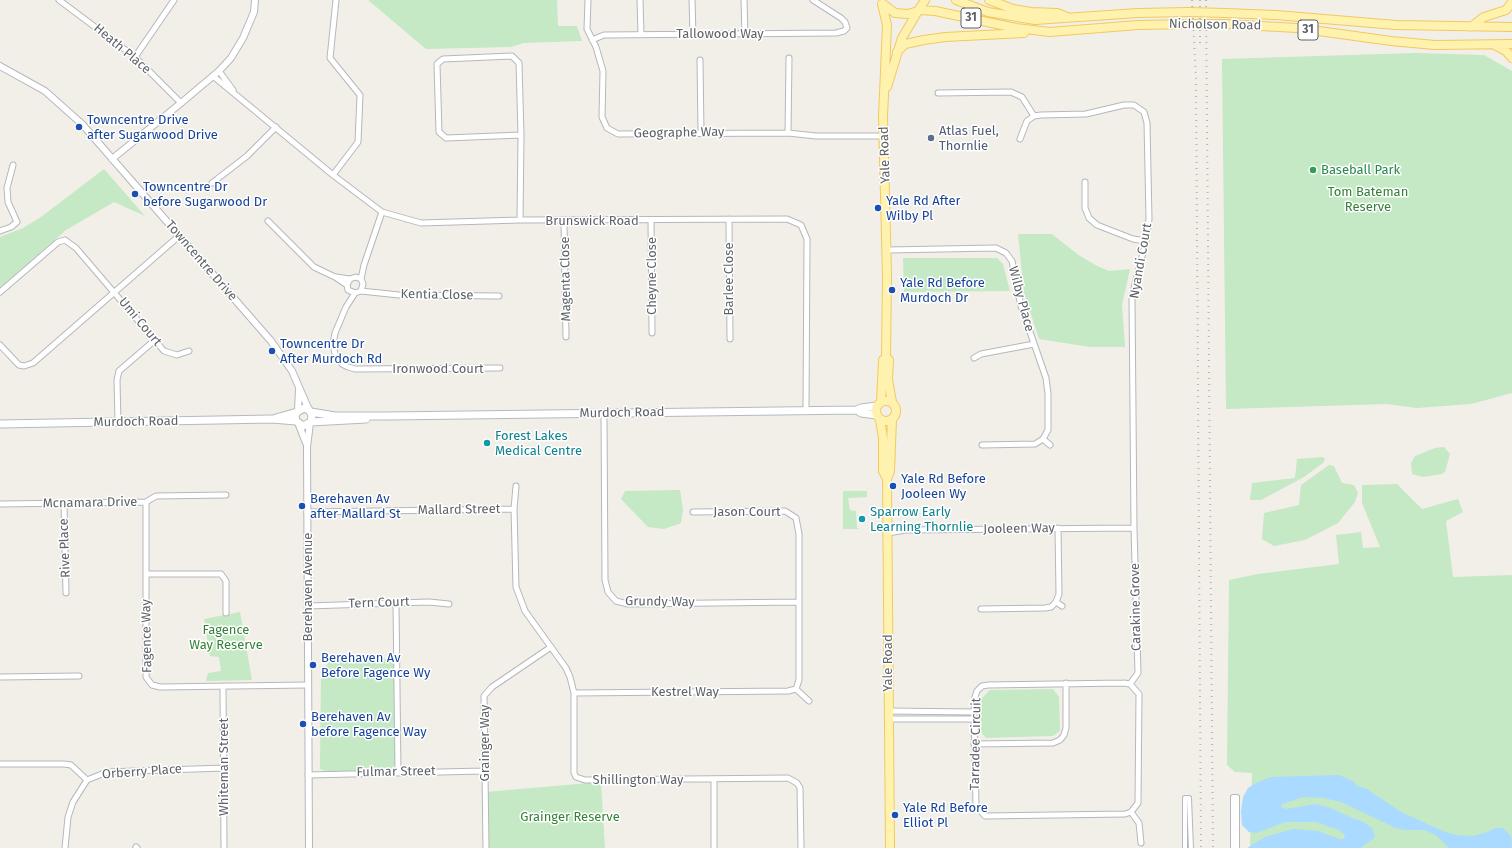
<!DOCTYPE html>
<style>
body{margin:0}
canvas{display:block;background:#f1efe8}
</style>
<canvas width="1512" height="848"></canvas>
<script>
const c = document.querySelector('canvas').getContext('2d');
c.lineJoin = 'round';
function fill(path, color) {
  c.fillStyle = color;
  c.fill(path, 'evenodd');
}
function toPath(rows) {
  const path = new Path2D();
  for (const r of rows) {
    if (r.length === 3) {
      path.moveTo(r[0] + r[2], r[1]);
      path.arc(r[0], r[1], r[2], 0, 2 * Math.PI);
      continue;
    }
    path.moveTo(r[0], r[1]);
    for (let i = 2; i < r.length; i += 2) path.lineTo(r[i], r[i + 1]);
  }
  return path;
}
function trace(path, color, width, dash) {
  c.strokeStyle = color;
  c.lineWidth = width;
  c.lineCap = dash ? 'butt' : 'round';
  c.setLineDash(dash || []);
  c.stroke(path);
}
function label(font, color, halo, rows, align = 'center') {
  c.font = font + ' "Fira Sans",sans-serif';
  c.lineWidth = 3;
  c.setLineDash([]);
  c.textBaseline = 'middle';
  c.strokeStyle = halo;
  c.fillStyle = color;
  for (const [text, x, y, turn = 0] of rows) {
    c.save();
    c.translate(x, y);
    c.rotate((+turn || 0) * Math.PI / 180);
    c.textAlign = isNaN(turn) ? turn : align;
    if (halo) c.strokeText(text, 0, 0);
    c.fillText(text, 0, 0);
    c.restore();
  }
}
fill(toPath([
 [368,0,557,0,558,26,577,26,582,41,524,43,511,47,426,49],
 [1416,53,1484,55,1512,71,1512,393,1471,404,1417,408,1386,404,1226,409,1222,59],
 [104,169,145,216,114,202,66,230,0,288,0,237,23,228,41,217],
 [1018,234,1052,234,1077,254,1097,266,1109,271,1130,269,1122,305,1125,347,1090,347,1039,339,1024,293],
 [903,258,997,258,1003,264,1010,291,904,292],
 [1444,447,1450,454,1445,472,1442,474,1423,477,1412,474,1411,463,1415,456,1435,448],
 [1323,457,1325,459,1323,463,1304,477,1261,500,1250,500,1252,483,1295,478,1297,459],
 [1329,465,1334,466,1342,483,1354,485,1358,493,1355,502,1338,523,1305,540,1274,546,1262,539,1264,513,1299,505,1301,485],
 [1397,484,1422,509,1458,499,1463,512,1446,521,1453,577,1512,575,1512,848,1250,848,1252,773,1235,772,1227,765,1229,580,1258,574,1339,564,1336,535,1361,532,1363,548,1380,547,1362,503,1362,485],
 [680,490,683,510,681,523,664,529,648,527,621,499,625,491],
 [843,491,867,491,867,497,848,498,850,510,856,511,857,528,860,529,843,529],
 [240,612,252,680,206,681,208,673,221,671,219,657,210,656,204,619],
 [394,659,395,764,389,772,328,772,320,769,321,675,330,660],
 [1053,689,1059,697,1060,731,1053,736,986,738,981,732,981,699,990,690],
 [601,782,605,848,486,848,485,792]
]), '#c5e8c5');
fill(toPath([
 [1339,775,1353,781,1357,786,1365,788,1401,812,1443,831,1456,835,1472,836,1485,833,1496,828,1503,828,1511,836,1512,848,1449,848,1437,836,1425,830,1405,830,1396,828,1341,802,1324,798,1304,797,1282,804,1281,807,1286,809,1315,804,1328,807,1352,818,1364,822,1372,828,1375,837,1361,848,1247,848,1265,837,1293,829,1318,831,1339,839,1344,839,1345,835,1339,830,1316,822,1285,822,1257,833,1249,832,1242,825,1241,812,1243,797,1248,788,1256,783,1271,777]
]), '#aadaff');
const pedestrian = toPath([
 [1185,848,1185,798,1189,798,1191,848],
 [1233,848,1233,797,1237,797,1237,848]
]);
const minor = toPath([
 [59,0,135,57,181,103],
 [588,0,587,29,596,47,603,71,602,117,607,128,618,134,788,133,816,136,884,136],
 [640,0,641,34],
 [692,0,693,34],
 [744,0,745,34],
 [592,40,604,35,836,33,844,31,847,28,845,22,841,18,813,0],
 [135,57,174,0],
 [700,60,701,132],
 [219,71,233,90],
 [213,76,333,175,382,212,421,223,520,220,787,219,801,225,807,239,806,410],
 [938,93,1011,92,1022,97,1034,116],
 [788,133,789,58],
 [1020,139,1027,121,1034,116,1041,115,1086,114,1124,105,1134,105,1144,112,1147,123,1149,219,1146,241,1132,296,1134,528,1138,673,1130,684],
 [333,175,358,142,360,95,330,58,336,0],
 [1085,182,1085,208,1089,218,1097,225,1133,239,1146,241],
 [212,183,247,156,276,127],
 [729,219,730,339],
 [520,220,521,135,519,63,512,56,443,59,437,64,439,132,446,138,521,135],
 [651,220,652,333],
 [268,221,314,267,335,277,347,285],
 [564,222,566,337],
 [0,231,11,227,17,222,8,202,7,188,13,165],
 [887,250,996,248,1006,253,1012,261,1021,306,1046,378,1048,394,1048,430,1043,439,1035,444,982,445],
 [336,277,350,279,356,277,361,279,363,284,361,291,355,293,348,290,347,285,350,279],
 [361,279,364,265,382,212],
 [361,291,399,295,499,296],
 [0,292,58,242,65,240,76,248,164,351,177,355,189,351],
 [355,293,346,307,335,333,333,344,335,354,342,364,348,367,355,369,500,368],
 [0,345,19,365,24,366,33,363,179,236],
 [974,358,981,354,1034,344],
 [604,414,605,580,608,592,616,601,628,604,799,602],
 [118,422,117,380,119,371,155,340],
 [1043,439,1050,445],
 [516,486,514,509,516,587,525,611,566,668,570,677,574,693,574,773,576,777,585,780,788,778,797,783,800,788,801,848],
 [146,502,146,677,152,685,160,687,308,685],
 [64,503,66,593],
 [0,504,146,502,156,496,226,495],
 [307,512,514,509],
 [888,527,897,527,905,530],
 [888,533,905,530,1134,528],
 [146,574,221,574,226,581,226,613],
 [1056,602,1062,606],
 [396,603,398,772],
 [308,606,429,602,449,604],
 [981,609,1045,608,1051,607,1056,602,1059,594,1058,528],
 [0,677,79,676],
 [1124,683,1130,684,1139,694,1138,803,1131,812,1125,814,985,816,976,806,974,712,975,697,977,691,982,686,988,685,1124,683],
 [223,686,224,848],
 [796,689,809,701],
 [574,693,788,691,796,689,799,680,799,534,796,518,785,511,693,512],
 [889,711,974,712],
 [889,719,974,719],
 [974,744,1053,743,1060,740,1064,735,1066,728,1066,683],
 [0,764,64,764,71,765,87,780],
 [308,775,484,771],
 [714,780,714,848],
 [1131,812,1139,823,1141,843],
 [136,847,137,848],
 [65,848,68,817,73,802,87,780,107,772,224,768],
 [486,848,484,696,492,687,551,647]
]);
const tertiary = toPath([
 [0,66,45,91,82,124,271,341,292,371,309,410],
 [112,159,181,103,219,71,231,58,243,38,254,12,255,0],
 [298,410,299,390],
 [299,425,306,443],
 [309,848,307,447,310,423]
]);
const secondary = toPath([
 [857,410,861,408,877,406],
 [311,412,335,416,388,416,857,410,861,413,877,415],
 [276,418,297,412],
 [311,422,312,415,309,410,304,408,297,412,295,416,296,421,303,426,311,422,366,419],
 [0,424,272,419,296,421]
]);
const primary = toPath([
 [956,0,988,12,1035,20,1138,13,1189,12],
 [989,0,1013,9,1031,12,1057,13,1067,17],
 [883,4,895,13,908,14,918,11,925,0],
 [919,10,935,11,1016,28,1050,32,1138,25,1189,24],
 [1225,13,1276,15,1396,25,1512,27],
 [1224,24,1297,28,1391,41,1435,45,1512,44],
 [1471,27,1484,17,1506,10,1512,2],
 [1495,45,1506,51,1512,58],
 [897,52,905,44,924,40,945,37,1024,33],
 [887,87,902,38,918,11],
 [886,357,889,360,888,380,892,402],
 [886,411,10],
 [881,402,883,360,886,357,887,276,883,117,887,25,882,4],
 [880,420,883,438,883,471,887,479],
 [890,848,887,479,890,471,892,419]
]);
trace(pedestrian, '#b5b8bc', 6);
trace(minor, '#b5b8bc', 7);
trace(tertiary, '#b5b8bc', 8);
trace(secondary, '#b6babf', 9);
trace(primary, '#f2c960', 10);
trace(pedestrian, '#fff', 4);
trace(minor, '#fff', 5);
trace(tertiary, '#fff', 6);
trace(secondary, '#fff', 7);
trace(primary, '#fff2af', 8);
trace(toPath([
 [1192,0,1196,79,1201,848],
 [1200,0,1200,44],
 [1206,0,1213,848]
]), '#b6b7b8', 2, [1, 5]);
const primaryBridge = toPath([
 [1189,12,1225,13],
 [1189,24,1224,24]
]);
trace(primaryBridge, '#f2c960', 10, []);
trace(primaryBridge, '#fff2af', 8);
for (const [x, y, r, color] of [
 [79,127,4,"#1a4fb4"],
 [931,138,4,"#5c6f8a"],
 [1313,170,4,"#2e9e5b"],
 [135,194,4,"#1a4fb4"],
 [878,208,4,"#1a4fb4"],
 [892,290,4,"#1a4fb4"],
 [272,351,4,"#1a4fb4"],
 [487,443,4,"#0f9aa8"],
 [893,486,4,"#1a4fb4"],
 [302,506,4,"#1a4fb4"],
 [862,519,4,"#0f9aa8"],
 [313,665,4,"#1a4fb4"],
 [303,724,4,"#1a4fb4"],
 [895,815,4,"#1a4fb4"]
]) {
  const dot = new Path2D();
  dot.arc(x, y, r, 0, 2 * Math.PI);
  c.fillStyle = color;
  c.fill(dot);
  trace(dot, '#fff', 1.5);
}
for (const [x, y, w] of [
 [971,18,20],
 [1308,30,20]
]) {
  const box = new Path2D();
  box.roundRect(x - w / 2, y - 10, w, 20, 3);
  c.fillStyle = '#fff';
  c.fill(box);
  trace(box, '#5f6368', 1);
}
label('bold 12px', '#5f6368', null, [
 ["31",971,18],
 ["31",1308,30]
]);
label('13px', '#5f6368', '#fff', [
 ["Nicholson Road",1215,25,1],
 ["Tallowood Way",720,34],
 ["Heath Place",122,49,40],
 ["Geographe Way",679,133,-1],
 ["Yale Road",885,155,-92],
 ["Brunswick Road",592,221],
 ["Towncentre Drive",201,261,49],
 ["Nyandi Court",1141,261,-80],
 ["Cheyne Close",652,276,-90],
 ["Magenta Close",566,279,-91],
 ["Barlee Close",729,279,-90],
 ["Kentia Close",437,295,1],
 ["Wilby Place",1021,299,75],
 ["Umi Court",140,322,50],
 ["Ironwood Court",438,369],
 ["Murdoch Road",622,413,-1],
 ["Murdoch Road",136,422,-1],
 ["Mcnamara Drive",90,503,-1],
 ["Mallard Street",459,510,-1],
 ["Jason Court",747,512],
 ["Jooleen Way",1019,529,-1],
 ["Rive Place",65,548,-92],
 ["Berehaven Avenue",308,587,-90],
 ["Grundy Way",660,602,1],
 ["Tern Court",379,603,-2],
 ["Carakine Grove",1136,607,-91],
 ["Fagence Way",147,636,-91],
 ["Yale Road",888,663,-90],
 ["Kestrel Way",685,692],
 ["Grainger Way",485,743,-90],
 ["Tarradee Circuit",976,744,-89],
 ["Whiteman Street",224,767,-90],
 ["Orberry Place",142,772,-4],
 ["Fulmar Street",396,772,-1],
 ["Shillington Way",638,780]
]);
label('13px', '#164399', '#fff', [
 ["Towncentre Drive",87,120],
 ["after Sugarwood Drive",87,135],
 ["Towncentre Dr",143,187],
 ["before Sugarwood Dr",143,202],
 ["Yale Rd After",886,201],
 ["Wilby Pl",886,216],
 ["Yale Rd Before",900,283],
 ["Murdoch Dr",900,298],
 ["Towncentre Dr",280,344],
 ["After Murdoch Rd",280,359],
 ["Yale Rd Before",901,479],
 ["Jooleen Wy",901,494],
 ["Berehaven Av",310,499],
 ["after Mallard St",310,514],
 ["Berehaven Av",321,658],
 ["Before Fagence Wy",321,673],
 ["Berehaven Av",311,717],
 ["before Fagence Way",311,732],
 ["Yale Rd Before",903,808],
 ["Elliot Pl",903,823]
], 'left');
label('13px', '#4e5e75', '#fff', [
 ["Atlas Fuel,",939,131],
 ["Thornlie",939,146]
], 'left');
label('13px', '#27864d', '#fff', [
 ["Baseball Park",1321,170]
], 'left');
label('13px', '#348238', '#fff', [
 ["Tom Bateman",1368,192],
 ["Reserve",1368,207],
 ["Fagence",226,630],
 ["Way Reserve",226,645],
 ["Grainger Reserve",570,817]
]);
label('13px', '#0d838f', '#fff', [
 ["Forest Lakes",495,436],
 ["Medical Centre",495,451],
 ["Sparrow Early",870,512],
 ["Learning Thornlie",870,527]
], 'left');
</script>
